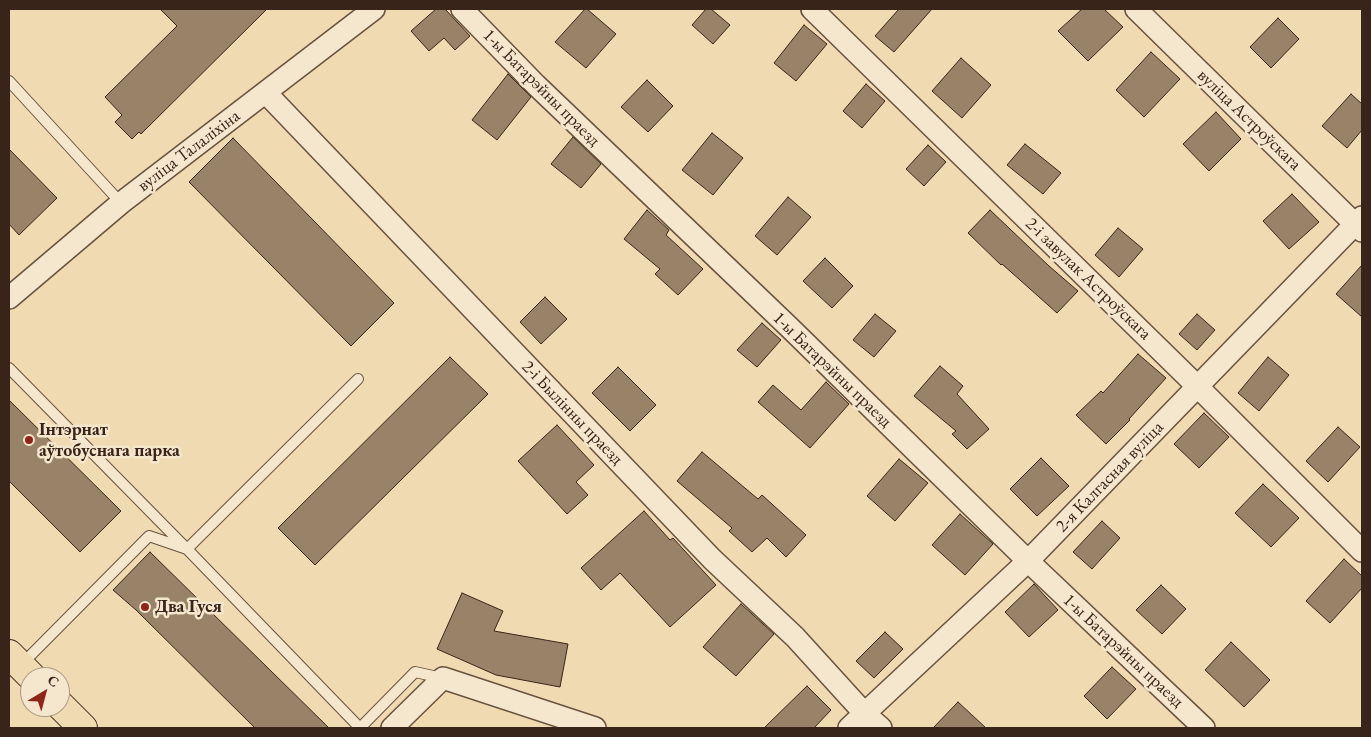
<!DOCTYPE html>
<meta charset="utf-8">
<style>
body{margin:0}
#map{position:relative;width:1371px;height:737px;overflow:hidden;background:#f0dab2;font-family:"EB Garamond",serif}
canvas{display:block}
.frame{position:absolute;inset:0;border:10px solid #392419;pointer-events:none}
.north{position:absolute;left:20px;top:667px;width:50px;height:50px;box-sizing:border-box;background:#f5e7cd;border:1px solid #aa9985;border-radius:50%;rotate:37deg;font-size:14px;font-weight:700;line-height:20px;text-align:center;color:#392419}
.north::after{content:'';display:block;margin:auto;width:18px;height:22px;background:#8f2418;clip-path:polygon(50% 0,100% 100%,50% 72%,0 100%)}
</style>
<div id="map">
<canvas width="1371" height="737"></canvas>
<div class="frame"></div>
<div class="north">С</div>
</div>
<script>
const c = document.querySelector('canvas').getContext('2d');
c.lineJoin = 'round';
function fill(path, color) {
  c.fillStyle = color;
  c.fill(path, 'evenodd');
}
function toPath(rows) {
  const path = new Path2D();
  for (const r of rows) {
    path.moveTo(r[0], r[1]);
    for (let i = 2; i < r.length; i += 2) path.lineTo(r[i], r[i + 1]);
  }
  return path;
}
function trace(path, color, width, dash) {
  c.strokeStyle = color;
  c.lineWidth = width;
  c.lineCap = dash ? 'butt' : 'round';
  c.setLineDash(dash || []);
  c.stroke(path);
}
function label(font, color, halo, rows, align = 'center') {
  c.font = font + ' "EB Garamond",serif';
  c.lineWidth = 5;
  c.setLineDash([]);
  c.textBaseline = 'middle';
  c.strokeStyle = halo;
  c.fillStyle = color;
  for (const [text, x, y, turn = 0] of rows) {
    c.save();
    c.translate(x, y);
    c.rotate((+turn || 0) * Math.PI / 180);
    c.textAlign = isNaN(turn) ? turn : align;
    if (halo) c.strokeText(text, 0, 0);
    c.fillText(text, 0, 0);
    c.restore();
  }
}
const building = toPath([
 [160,9,267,9,141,134,139,132,132,139,115,122,122,115,105,97,177,26,160,9],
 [436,9,445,9,470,36,455,50,444,38,429,51,411,31,436,9],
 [585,9,587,9,616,34,586,68,555,42,585,9],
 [706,9,711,9,730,25,713,44,692,25,706,9],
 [899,9,932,9,894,52,875,36,899,9],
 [1082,9,1104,9,1123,27,1088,61,1058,31,1082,9],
 [1278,18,1299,39,1271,68,1250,47,1278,18],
 [804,25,827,44,796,81,774,63,804,25],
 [1151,52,1180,79,1144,117,1116,90,1151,52],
 [961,58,991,85,962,118,932,91,961,58],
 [508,74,531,97,497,140,472,120,508,74],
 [647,80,673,106,648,132,621,107,647,80],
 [866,84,885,101,862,128,843,111,866,84],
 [1351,94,1362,104,1362,130,1347,148,1322,126,1351,94],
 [1216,112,1241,139,1209,171,1183,144,1216,112],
 [712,133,743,158,713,195,682,170,712,133],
 [573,137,601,164,581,188,551,164,573,137],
 [233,138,394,303,351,346,189,182,233,138],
 [1025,144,1061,173,1043,194,1007,165,1025,144],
 [928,145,946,162,924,186,906,169,928,145],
 [9,149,57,198,19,235,9,224,9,149],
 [1292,194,1319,222,1289,249,1263,221,1292,194],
 [788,197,811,217,777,255,755,236,788,197],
 [647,210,669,230,666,235,703,269,678,295,655,274,660,269,624,239,647,210],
 [990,210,1049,266,1078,291,1057,313,1002,264,1001,265,968,233,990,210],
 [1118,228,1143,249,1119,277,1095,255,1118,228],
 [825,258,853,286,832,308,803,281,825,258],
 [1362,265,1362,317,1336,294,1362,265],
 [545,297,567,319,541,344,520,322,545,297],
 [875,314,896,331,874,357,853,340,875,314],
 [1197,314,1215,330,1197,350,1179,334,1197,314],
 [762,323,781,340,757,367,737,350,762,323],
 [1138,354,1166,378,1129,419,1130,420,1106,444,1076,415,1101,391,1103,393,1138,354],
 [450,357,488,394,315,565,278,528,450,357],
 [1268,357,1289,375,1259,411,1238,393,1268,357],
 [940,366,963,386,957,394,989,429,967,449,952,434,956,431,914,396,940,366],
 [618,367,656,405,630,431,592,393,618,367],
 [826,382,849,404,810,448,758,402,773,385,801,410,826,382],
 [9,400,121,511,80,552,9,481,9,400],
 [1204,413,1229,437,1199,468,1174,444,1204,413],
 [557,425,594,465,576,482,588,495,567,514,518,461,557,425],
 [1338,427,1360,447,1328,482,1306,461,1338,427],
 [702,452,758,499,762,495,806,535,786,557,767,538,752,552,729,531,732,528,677,481,702,452],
 [1041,458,1069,486,1037,516,1010,489,1041,458],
 [899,459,928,483,895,521,867,496,899,459],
 [1263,484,1299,518,1271,547,1235,513,1263,484],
 [644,511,670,540,673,538,716,585,670,627,620,573,601,590,581,568,644,511],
 [960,514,993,544,965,575,932,545,960,514],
 [1102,521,1120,538,1092,569,1073,552,1102,521],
 [150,552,329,728,255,728,136,610,113,590,150,552],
 [1344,559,1362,576,1362,588,1330,623,1306,601,1344,559],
 [1034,584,1058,610,1029,637,1005,612,1034,584],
 [1161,585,1186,609,1162,634,1136,610,1161,585],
 [462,593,503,611,494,631,568,644,560,687,496,675,437,649,462,593],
 [741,604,774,634,736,676,703,647,741,604],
 [885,632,903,649,874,678,856,661,885,632],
 [1231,642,1270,680,1244,707,1205,670,1231,642],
 [1112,667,1136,689,1107,719,1084,696,1112,667],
 [807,686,831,710,814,728,764,728,807,686],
 [958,702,986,728,933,728,958,702]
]);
fill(building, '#988369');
trace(building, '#392419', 1);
const lane = toPath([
 [9,81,121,203],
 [9,368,187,549,360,728],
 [21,665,149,536,187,549,358,379],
 [360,728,415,672,442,678]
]);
const street = toPath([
 [462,9,536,85,789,327,1028,561,1204,728],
 [812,9,1197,386,1362,551],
 [1136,9,1362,231],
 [266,93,712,559,795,637,865,714,881,728],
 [9,298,121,203,374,9],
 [392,728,443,678,595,728],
 [849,728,1028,561,1362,217]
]);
const primary = toPath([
 [9,654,32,677],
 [60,705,83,728]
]);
trace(lane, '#67523f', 12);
trace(street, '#67523f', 24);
trace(primary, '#392419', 30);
trace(lane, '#f5e7cd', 10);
trace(street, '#f5e7cd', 21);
trace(primary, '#f0dab2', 28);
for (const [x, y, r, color] of [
 [29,440,5,"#8f2418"],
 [145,607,5,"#8f2418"]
]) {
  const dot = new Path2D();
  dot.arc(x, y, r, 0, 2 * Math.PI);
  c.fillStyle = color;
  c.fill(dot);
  trace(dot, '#f5e7cd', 2);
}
label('18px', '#392419', '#f5e7cd', [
 ["1-ы Батарэйны праезд",541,88,45],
 ["вуліца Астроўскага",1249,120,44],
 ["вуліца Талаліхіна",189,151,-37],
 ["2-і завулак Астроўскага",1088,279,44],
 ["1-ы Батарэйны праезд",832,370,44],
 ["2-і Былінны праезд",572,413,46],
 ["2-я Калгасная вуліца",1110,477,-46],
 ["1-ы Батарэйны праезд",1123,651,43]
]);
label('bold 18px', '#392419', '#f5e7cd', [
 ["Інтэрнат",39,430],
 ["аўтобуснага парка",39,451],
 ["Два Гуся",155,607]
], 'left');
</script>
